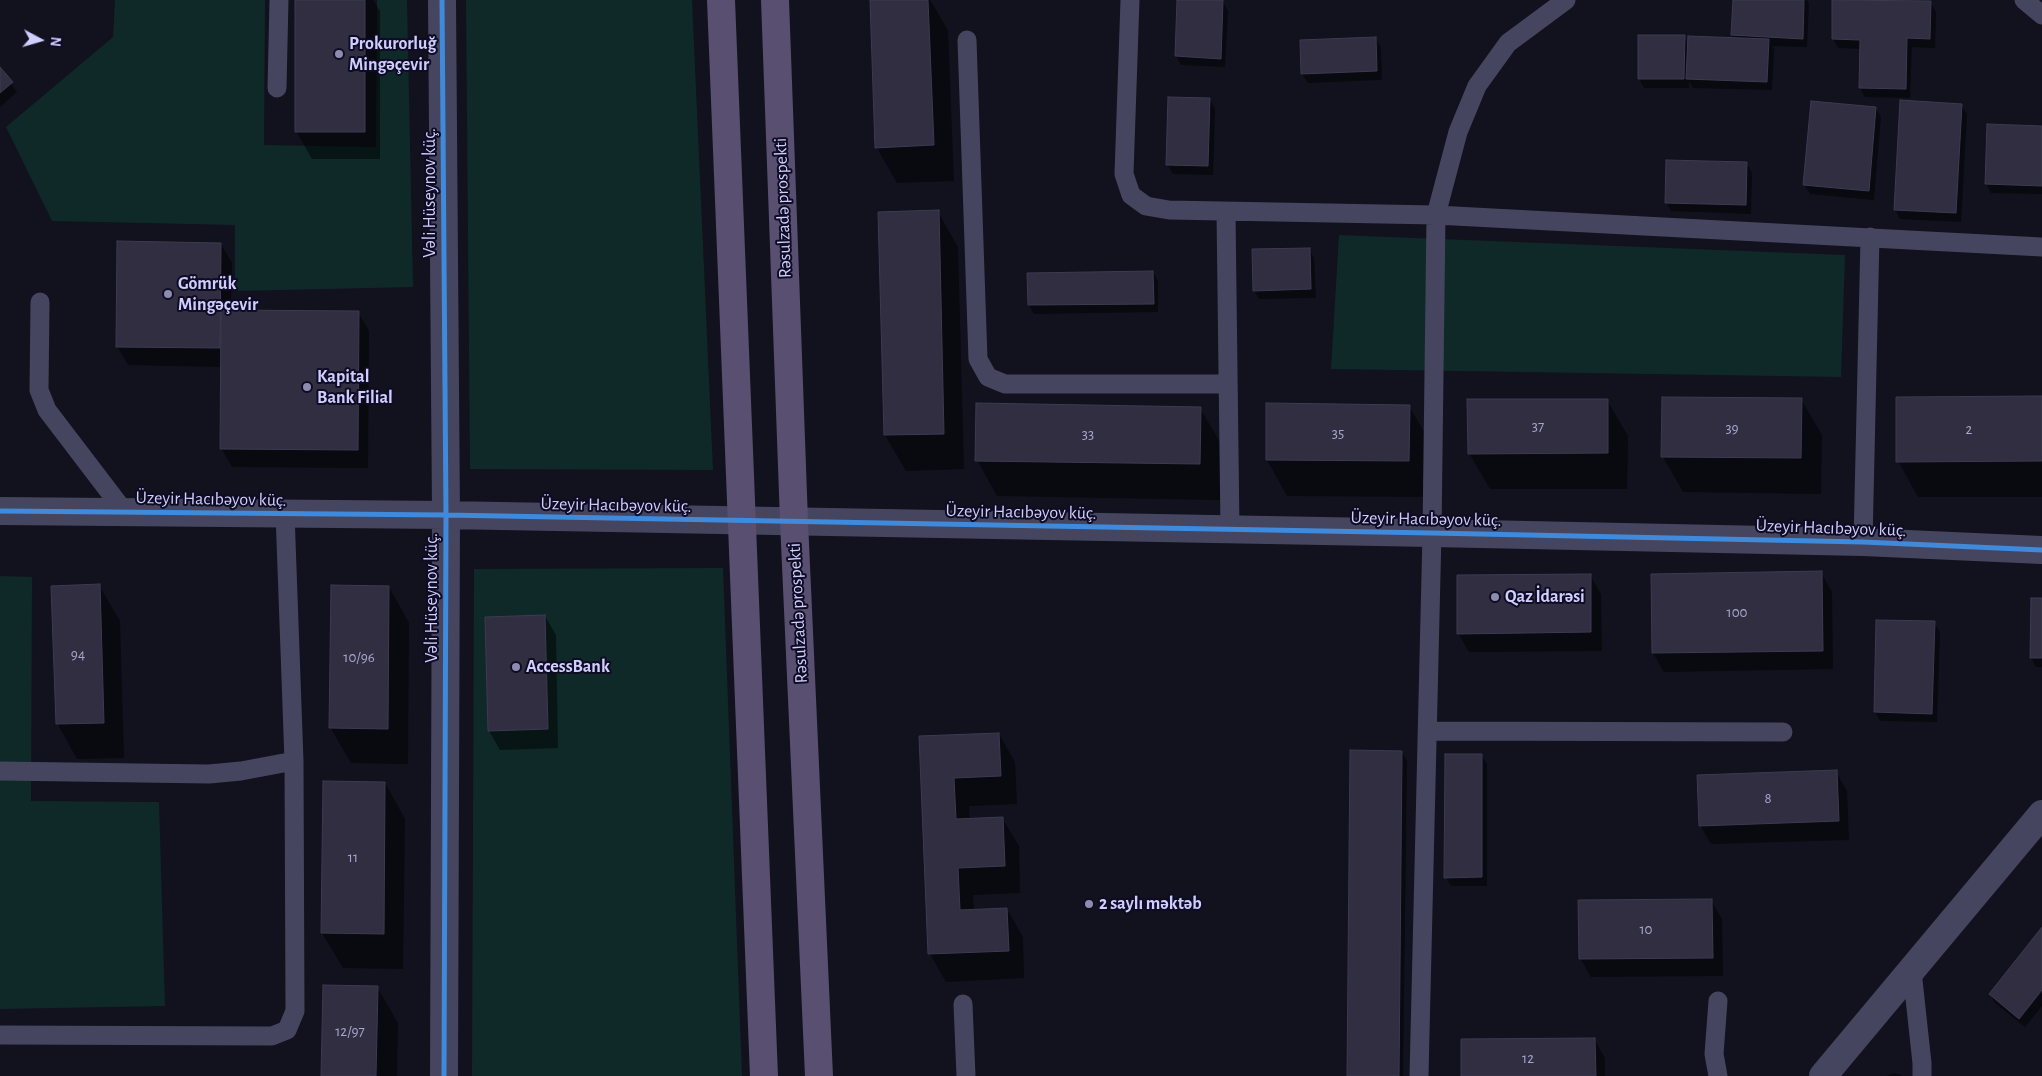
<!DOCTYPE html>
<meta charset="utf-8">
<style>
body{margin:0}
#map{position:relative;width:2042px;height:1076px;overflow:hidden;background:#12111e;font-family:"Alegreya Sans",sans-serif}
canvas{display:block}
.north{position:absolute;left:15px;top:15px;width:50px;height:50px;-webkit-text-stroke:4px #0e0c23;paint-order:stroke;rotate:96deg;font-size:14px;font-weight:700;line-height:20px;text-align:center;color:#d0cdff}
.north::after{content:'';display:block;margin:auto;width:18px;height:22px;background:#d0cdff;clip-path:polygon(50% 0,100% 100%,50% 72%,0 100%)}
</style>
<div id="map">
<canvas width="2042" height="1076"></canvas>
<div class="north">N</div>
</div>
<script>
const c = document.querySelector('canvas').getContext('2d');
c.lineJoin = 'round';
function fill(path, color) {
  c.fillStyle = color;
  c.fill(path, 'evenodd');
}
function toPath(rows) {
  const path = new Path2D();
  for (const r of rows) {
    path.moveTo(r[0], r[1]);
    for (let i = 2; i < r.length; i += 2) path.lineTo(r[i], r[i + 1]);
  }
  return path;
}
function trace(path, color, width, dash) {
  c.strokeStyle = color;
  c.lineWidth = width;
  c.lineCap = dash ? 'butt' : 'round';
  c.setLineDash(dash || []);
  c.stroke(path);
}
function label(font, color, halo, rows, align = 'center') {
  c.font = font + ' "Alegreya Sans",sans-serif';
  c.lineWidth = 4;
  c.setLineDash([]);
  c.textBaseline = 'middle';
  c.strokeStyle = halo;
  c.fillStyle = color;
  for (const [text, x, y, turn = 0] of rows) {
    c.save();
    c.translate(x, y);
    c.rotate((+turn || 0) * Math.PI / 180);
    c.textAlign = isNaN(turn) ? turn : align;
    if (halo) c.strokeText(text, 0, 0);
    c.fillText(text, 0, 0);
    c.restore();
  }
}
fill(toPath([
 [115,0,265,0,264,145,376,147,377,0,407,0,413,287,235,291,235,225,52,221,6,127,113,37],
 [466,0,692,0,713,470,470,469],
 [1339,235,1845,255,1841,377,1331,369],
 [723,568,742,1076,472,1076,474,569],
 [0,576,32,577,31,801,159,802,165,1006,0,1009]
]), '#0f2928');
fill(toPath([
 [296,0,373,0,380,11,380,159,312,159,296,131],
 [871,0,930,0,948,30,954,181,897,183,877,148],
 [1179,0,1223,1,1228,11,1225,67,1181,65,1176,56],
 [1734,0,1807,0,1809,4,1807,47,1772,46,1774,49,1772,90,1693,88,1689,81,1689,88,1644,88,1639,78,1684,37,1689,45,1735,39,1732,35],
 [1834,0,1930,2,1936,12,1935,48,1912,47,1910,98,1865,97,1860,88,1861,49,1838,48,1833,39],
 [1375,38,1381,47,1382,80,1308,83,1302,74],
 [0,69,17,92,0,107],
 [1210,100,1215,109,1213,175,1173,174,1167,164],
 [1961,105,1967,114,1961,222,1900,219,1895,210],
 [1875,108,1881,117,1874,200,1810,194,1804,185],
 [2042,127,2042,194,1991,193,1986,183],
 [1747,164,1752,173,1751,214,1671,211,1666,202],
 [938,212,958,247,964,469,906,471,885,435,879,213],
 [221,244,232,263,231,311,358,312,369,331,368,468,232,467,221,448,222,367,128,365,117,346],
 [1309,249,1314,258,1316,298,1259,299,1254,290],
 [1153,272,1158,281,1158,312,1034,314,1029,305,1029,274],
 [2042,397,2042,497,1918,497,1898,461],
 [1801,399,1822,435,1821,494,1683,492,1663,457],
 [1607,400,1628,436,1627,489,1490,489,1469,453],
 [1267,405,1409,406,1430,442,1429,497,1287,496,1267,460],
 [1200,408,1221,444,1220,500,997,496,977,460],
 [1821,573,1832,592,1833,669,1664,672,1653,653],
 [1590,575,1601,594,1602,651,1469,652,1458,633],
 [99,585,120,621,124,758,77,759,57,723],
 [389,587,409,623,408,764,351,763,330,727],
 [2042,599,2042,667,2036,667,2031,658],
 [545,616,556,635,558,748,500,750,489,731],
 [1934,623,1940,632,1937,722,1880,721,1875,712],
 [999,734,1015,762,1017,804,969,806,970,820,1002,818,1019,846,1020,893,973,895,974,911,1007,909,1023,937,1024,978,946,982,930,954,920,738],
 [1402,752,1407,761,1403,1076,1348,1076],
 [1481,755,1487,764,1487,886,1451,886,1446,877],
 [1836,772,1847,791,1849,840,1711,844,1700,825],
 [385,783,405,819,403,969,343,968,322,933],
 [1711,900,1722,919,1723,976,1591,977,1580,958],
 [2042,929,2042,1006,2025,1027,1995,1003,1990,994],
 [377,987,398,1023,397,1076,322,1076],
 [1594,1039,1605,1058,1605,1076,1462,1076],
 [1893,1073,1902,1075,1902,1076,1887,1076]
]), '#0007');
const building = toPath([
 [295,0,365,0,365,132,295,132,295,0],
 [870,0,928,0,934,145,875,148,870,0],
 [1177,0,1223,0,1221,59,1175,56,1177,0],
 [1733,0,1804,0,1803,39,1731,35,1733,0],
 [1832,0,1931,1,1930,39,1907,38,1906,89,1859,88,1860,40,1832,39,1832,0],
 [1638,35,1685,35,1684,79,1638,79,1638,35],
 [1688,36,1769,39,1767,82,1686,79,1688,36],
 [1376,37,1377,71,1301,74,1300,40,1376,37],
 [0,67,13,82,0,93,0,67],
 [1168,97,1210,98,1208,166,1166,165,1168,97],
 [1900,100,1962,104,1956,213,1894,210,1900,100],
 [1811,101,1876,107,1869,191,1803,185,1811,101],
 [1987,124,2042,126,2042,186,1985,184,1987,124],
 [1666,160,1747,162,1746,205,1665,203,1666,160],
 [939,210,944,434,884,435,878,212,939,210],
 [117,241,221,243,220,348,116,347,117,241],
 [1310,248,1311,289,1253,291,1252,249,1310,248],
 [1153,271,1154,304,1028,305,1027,273,1153,271],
 [221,310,359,311,358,450,220,449,221,310],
 [2042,396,2042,461,1896,462,1896,397,2042,396],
 [1662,397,1802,398,1801,458,1661,457,1662,397],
 [1467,399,1608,399,1608,453,1468,454,1467,399],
 [976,403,1201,407,1200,464,975,461,976,403],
 [1266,403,1410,405,1409,461,1266,460,1266,403],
 [1822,571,1823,651,1652,653,1651,574,1822,571],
 [1591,574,1591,632,1457,634,1457,575,1591,574],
 [100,584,104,723,56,724,51,586,100,584],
 [331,585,389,586,388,729,329,728,331,585],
 [2031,598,2042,598,2042,658,2030,658,2031,598],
 [545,615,548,729,488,731,485,617,545,615],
 [1876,620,1935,621,1932,714,1874,712,1876,620],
 [999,733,1001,776,954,778,956,819,1003,817,1005,866,958,868,960,910,1007,908,1009,951,928,954,919,736,999,733],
 [1350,750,1402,751,1399,1076,1347,1076,1350,750],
 [1445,754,1482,754,1482,877,1444,878,1445,754],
 [1837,770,1839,821,1699,826,1697,775,1837,770],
 [323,781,385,782,384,934,321,933,323,781],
 [1712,899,1713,958,1579,959,1578,900,1712,899],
 [2042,927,2042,990,2019,1019,1989,994,2042,927],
 [323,985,378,986,376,1076,321,1076,323,985],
 [1595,1038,1596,1076,1461,1076,1461,1039,1595,1038]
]);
fill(building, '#302e40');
trace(building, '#3d3a52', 1);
trace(toPath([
 [1130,0,1124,174,1131,195,1146,206,1169,210,1436,215,2042,247],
 [2024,0,2042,15],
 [967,40,978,359,988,377,1005,384,1228,384],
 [277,88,279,0],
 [1226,212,1230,530],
 [40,302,39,390,47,410,124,511],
 [1863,542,1870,237],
 [1429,731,1783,732],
 [0,771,209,774,241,771,294,761],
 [1912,971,1922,1063,1922,1076],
 [963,1004,966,1076],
 [0,1035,272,1036,287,1030,295,1011,294,761,285,513],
 [1419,1076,1432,533,1436,215,1458,132,1477,86,1508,43,1566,0],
 [1718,1076,1714,1054,1718,1001]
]), '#45455f', 19);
trace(toPath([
 [442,0,446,515,444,1076],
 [0,511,446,515,1432,533,1863,542,2042,550],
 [1823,1076,2042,814]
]), '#45455f', 28);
trace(toPath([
 [721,0,764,1076],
 [775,0,794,521,819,1076]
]), '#594f70', 28);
trace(toPath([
 [442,0,446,515,444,1076],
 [0,511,446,515,1432,533,1863,542,2042,550]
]), '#408adc', 5);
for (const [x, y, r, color] of [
 [339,54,5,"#8e8bb0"],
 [168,294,5,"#8e8bb0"],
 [307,387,5,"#8e8bb0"],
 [1495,597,5,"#8e8bb0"],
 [516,667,5,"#8e8bb0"],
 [1089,904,5,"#8e8bb0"]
]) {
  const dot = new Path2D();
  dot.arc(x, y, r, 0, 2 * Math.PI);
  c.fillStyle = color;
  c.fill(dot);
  trace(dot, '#0e0c23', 2);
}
label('15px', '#a8a5cf', null, [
 ["37",1538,426],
 ["39",1732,428],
 ["2",1969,429],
 ["35",1338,433],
 ["33",1088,434],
 ["100",1737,612],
 ["94",78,654],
 ["10/96",359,657],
 ["8",1768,798],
 ["11",353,857],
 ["10",1646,929],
 ["12/97",350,1031],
 ["12",1528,1058]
]);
label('bold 18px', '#d0cdff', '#0e0c23', [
 ["Prokurorluğ",349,44],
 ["Mingəçevir",349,65],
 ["Gömrük",178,284],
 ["Mingəçevir",178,305],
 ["Kapital",317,377],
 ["Bank Filial",317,398],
 ["Qaz İdarəsi",1505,597],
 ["AccessBank",526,667],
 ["2 saylı məktəb",1099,904]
], 'left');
label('18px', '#d0cdff', '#0e0c23', [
 ["Vəli Hüseynov küç.",430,193,-90],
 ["Rəsulzadə prospekti",783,208,-92],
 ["Üzeyir Hacıbəyov küç.",211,499,1],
 ["Üzeyir Hacıbəyov küç.",616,505,1],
 ["Üzeyir Hacıbəyov küç.",1021,512,1],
 ["Üzeyir Hacıbəyov küç.",1426,519,1],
 ["Üzeyir Hacıbəyov küç.",1831,528,2],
 ["Vəli Hüseynov küç.",432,598,-90],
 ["Rəsulzadə prospekti",798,613,-93]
]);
</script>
